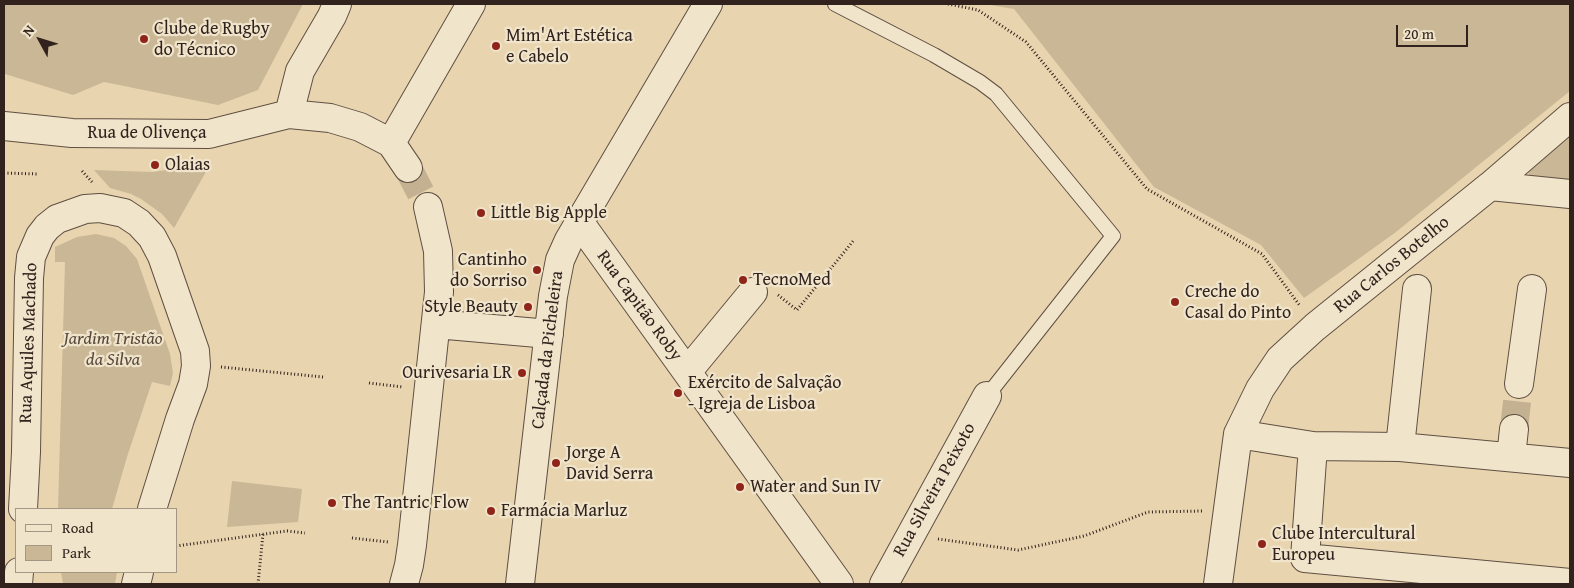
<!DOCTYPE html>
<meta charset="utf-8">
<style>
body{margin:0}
#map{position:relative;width:1574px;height:588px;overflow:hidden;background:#e8d5af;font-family:"Gentium Book Plus",serif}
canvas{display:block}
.frame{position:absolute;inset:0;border:5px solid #32221d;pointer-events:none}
.legend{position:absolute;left:15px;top:508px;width:162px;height:65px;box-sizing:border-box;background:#f0e4cb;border:1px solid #a49685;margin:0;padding:6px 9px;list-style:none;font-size:15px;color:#32221d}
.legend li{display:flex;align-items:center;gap:10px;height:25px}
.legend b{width:25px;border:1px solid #a49685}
.north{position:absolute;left:15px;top:15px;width:50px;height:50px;-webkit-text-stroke:4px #f0e4cb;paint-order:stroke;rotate:309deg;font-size:14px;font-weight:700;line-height:20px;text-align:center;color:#32221d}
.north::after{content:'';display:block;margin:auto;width:18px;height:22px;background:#32221d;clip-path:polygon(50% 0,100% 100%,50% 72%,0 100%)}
.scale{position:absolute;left:1396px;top:25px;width:72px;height:22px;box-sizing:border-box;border:2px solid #32221d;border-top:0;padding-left:6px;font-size:15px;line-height:18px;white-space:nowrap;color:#32221d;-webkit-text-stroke:4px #f0e4cb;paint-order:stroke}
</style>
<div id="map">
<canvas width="1574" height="588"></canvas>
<div class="frame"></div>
<ul class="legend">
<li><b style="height:6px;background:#f0e4cb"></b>Road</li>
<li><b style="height:14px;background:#c9b796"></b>Park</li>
</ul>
<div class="north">N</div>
<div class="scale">20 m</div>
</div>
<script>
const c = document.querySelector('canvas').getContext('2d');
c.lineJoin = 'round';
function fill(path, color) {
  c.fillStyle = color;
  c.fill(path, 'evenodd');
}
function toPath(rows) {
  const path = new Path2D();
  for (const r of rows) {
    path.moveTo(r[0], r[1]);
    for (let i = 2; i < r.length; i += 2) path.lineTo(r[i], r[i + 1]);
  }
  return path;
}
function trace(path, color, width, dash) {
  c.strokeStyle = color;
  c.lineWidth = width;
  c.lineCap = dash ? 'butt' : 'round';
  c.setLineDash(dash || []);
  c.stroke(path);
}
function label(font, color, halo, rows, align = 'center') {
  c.font = font + ' "Gentium Book Plus",serif';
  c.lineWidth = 4.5;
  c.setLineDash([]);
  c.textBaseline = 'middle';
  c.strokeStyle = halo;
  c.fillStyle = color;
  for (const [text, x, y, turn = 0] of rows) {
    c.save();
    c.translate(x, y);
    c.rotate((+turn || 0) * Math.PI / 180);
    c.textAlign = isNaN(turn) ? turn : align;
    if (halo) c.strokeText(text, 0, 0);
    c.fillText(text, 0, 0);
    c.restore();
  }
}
fill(toPath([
 [4,4,303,4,258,90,218,105,104,82,73,95,5,74],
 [984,4,1570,4,1570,91,1396,232,1304,298,1261,245,1154,187,1014,9],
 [1570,135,1570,182,1530,177,1528,172],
 [211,163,174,228,162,214,141,199,131,194,110,188,94,170,153,172],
 [96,234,114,238,126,246,137,259,170,354,173,373,170,386,152,382,127,457,112,509,58,509,65,262,55,262,55,247,77,237],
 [232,481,302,489,298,522,227,527],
 [61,572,117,572,115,584,63,584]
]), '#c9b796');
trace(toPath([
 [408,168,428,207],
 [1514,429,1519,384]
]), '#c4b192', 28, [28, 14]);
const lane = toPath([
 [835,4,934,55,980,82,996,94,1113,236,987,396]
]);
const street = toPath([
 [289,114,300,71,332,16,337,4],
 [4,126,72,133,209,134,289,114,330,118,360,127,391,143],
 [391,143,471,4],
 [391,143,408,168],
 [1490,186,1570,194],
 [580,223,839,584],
 [436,324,549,334],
 [687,372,753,292],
 [1519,384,1532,289],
 [1238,434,1313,446,1400,447,1570,463],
 [1313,446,1305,558,1570,583],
 [1400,447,1417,289],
 [1511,457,1514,429],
 [23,509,26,452,29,278,31,257,40,236,47,227,57,219,85,209,100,208,124,213,139,223,152,237,162,256,195,351,196,366,193,384,180,419,152,509],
 [18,584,19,572],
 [136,584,139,572],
 [404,584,409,565,412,545,439,292,438,251,428,207],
 [520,584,553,296,560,260,569,240,708,4],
 [884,584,987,396],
 [1218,584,1238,434,1260,389,1280,359,1315,327,1490,186,1570,117]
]);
trace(lane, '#604f42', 16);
trace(street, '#604f42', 30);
trace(toPath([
 [948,4,978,10,1026,42,1147,189,1262,254,1300,306],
 [82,171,92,182],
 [4,173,39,174],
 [778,295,797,310,854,240],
 [221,367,323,377],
 [369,383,403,387],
 [352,538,388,542],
 [938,539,1018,550,1084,536,1148,512,1202,511],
 [176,546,287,531,305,533],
 [258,584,263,534]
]), '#32221d', 3, [1, 2.5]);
trace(lane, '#f0e4cb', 14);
trace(street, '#f0e4cb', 28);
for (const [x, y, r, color] of [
 [144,39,5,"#8f2418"],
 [496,46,5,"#8f2418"],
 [155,165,5,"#8f2418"],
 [481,213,5,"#8f2418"],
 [537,270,5,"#8f2418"],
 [743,280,5,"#8f2418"],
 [1175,302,5,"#8f2418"],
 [528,307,5,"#8f2418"],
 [522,373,5,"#8f2418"],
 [678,393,5,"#8f2418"],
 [556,463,5,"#8f2418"],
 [740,487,5,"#8f2418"],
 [332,503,5,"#8f2418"],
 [491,511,5,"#8f2418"],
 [1262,544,5,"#8f2418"]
]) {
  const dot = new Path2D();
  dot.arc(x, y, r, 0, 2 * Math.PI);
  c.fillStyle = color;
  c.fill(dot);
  trace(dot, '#f0e4cb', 2);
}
label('18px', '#32221d', '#f0e4cb', [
 ["Clube de Rugby",154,29],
 ["do Técnico",154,50],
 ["Mim'Art Estética",506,36],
 ["e Cabelo",506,57],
 ["Olaias",165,165],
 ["Little Big Apple",491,213],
 ["Cantinho",527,260,"right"],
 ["do Sorriso",527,281,"right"],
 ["TecnoMed",753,280],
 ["Creche do",1185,292],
 ["Casal do Pinto",1185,313],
 ["Style Beauty",518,307,"right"],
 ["Ourivesaria LR",512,373,"right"],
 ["Exército de Salvação",688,383],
 ["- Igreja de Lisboa",688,404],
 ["Jorge A",566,453],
 ["David Serra",566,474],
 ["Water and Sun IV",750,487],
 ["The Tantric Flow",342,503],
 ["Farmácia Marluz",501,511],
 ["Clube Intercultural",1272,534],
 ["Europeu",1272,555]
], 'left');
label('18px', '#32221d', '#f0e4cb', [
 ["Rua de Olivença",147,133],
 ["Rua Carlos Botelho",1392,265,-39],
 ["Rua Capitão Roby",639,306,54],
 ["Rua Aquiles Machado",29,343,-88],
 ["Calçada da Picheleira",548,350,-83],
 ["Rua Silveira Peixoto",935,490,-61]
]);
label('italic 18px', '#58473b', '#f0e4cb', [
 ["Jardim Tristão",113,339],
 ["da Silva",113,360]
]);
</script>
